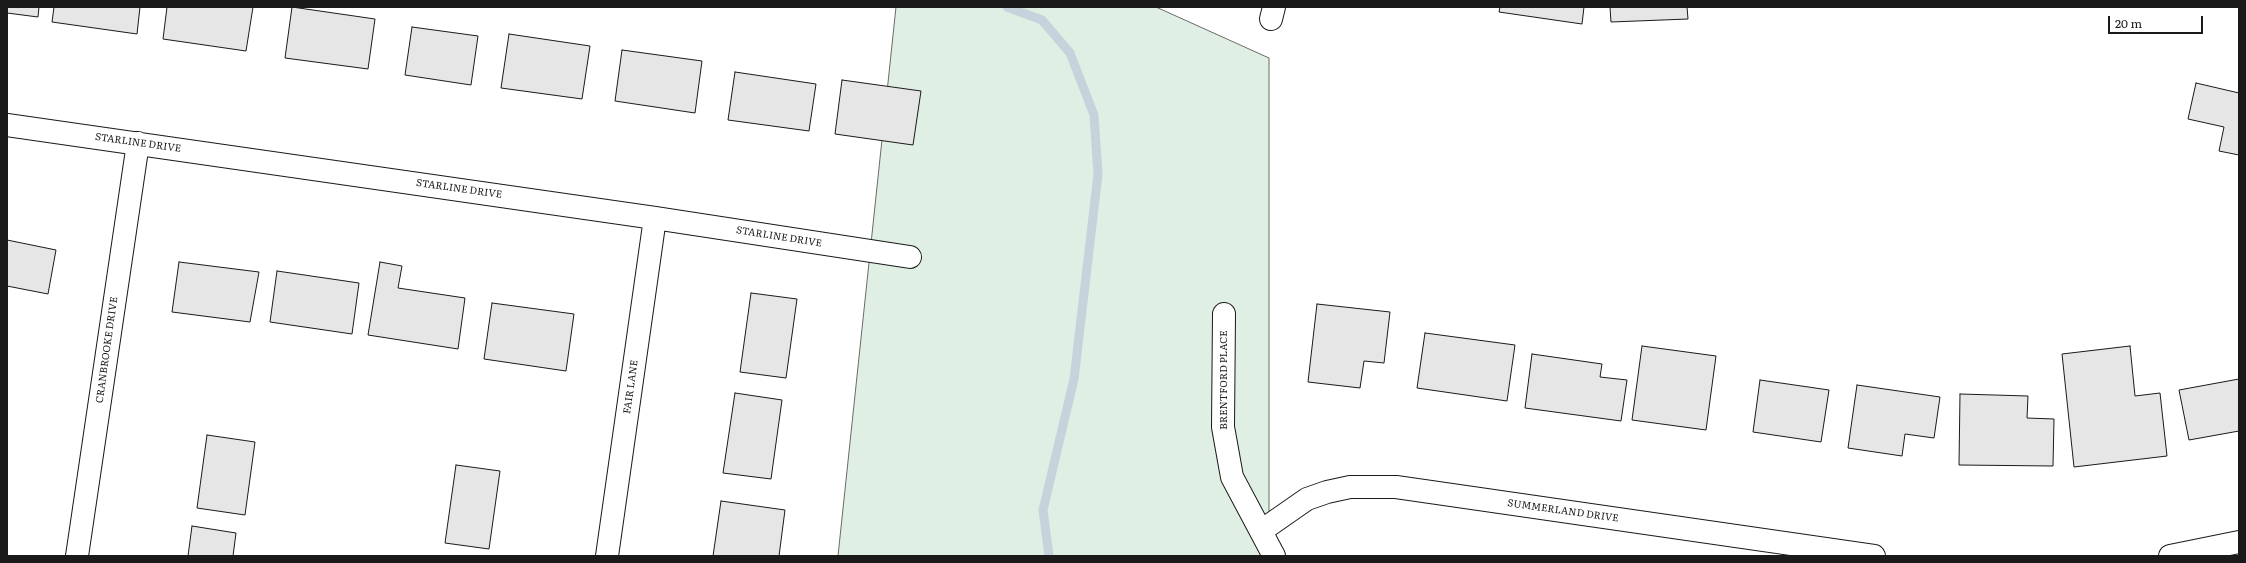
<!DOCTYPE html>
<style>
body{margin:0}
#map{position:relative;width:2246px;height:563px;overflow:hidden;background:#fff;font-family:Literata,serif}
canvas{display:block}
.frame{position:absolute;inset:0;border:8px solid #1a1a1a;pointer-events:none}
.scale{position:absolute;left:2108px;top:16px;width:95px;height:18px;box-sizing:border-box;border:2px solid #1a1a1a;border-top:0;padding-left:5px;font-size:12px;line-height:14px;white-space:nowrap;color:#1a1a1a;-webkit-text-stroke:3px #fff;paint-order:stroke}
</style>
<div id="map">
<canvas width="2246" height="563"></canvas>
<div class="frame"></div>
<div class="scale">20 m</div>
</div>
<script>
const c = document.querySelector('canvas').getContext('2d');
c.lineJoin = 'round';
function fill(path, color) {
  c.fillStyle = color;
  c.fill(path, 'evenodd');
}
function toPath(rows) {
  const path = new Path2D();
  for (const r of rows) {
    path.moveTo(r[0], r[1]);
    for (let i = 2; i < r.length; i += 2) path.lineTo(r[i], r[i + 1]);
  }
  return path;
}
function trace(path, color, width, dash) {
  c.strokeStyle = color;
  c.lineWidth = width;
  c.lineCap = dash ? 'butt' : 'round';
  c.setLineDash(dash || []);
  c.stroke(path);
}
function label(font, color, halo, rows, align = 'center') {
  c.font = font + ' Literata,serif';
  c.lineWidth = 3;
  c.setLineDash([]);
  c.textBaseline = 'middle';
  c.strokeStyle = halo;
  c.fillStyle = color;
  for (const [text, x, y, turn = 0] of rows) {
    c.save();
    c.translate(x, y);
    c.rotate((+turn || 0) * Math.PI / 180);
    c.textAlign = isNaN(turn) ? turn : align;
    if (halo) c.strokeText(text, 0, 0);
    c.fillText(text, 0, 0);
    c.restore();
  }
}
const green = toPath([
 [896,7,1156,7,1269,58,1269,556,838,556,896,7]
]);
fill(green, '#e0efe3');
trace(green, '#6a6a6a', 1);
trace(toPath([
 [1007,7,1042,20,1070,53,1094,115,1098,174,1074,379,1043,510,1049,556]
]), '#c6d2dc', 9);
const building = toPath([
 [7,7,39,7,38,17,7,13,7,7],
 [54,7,140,7,137,34,52,22,54,7],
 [167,7,253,7,246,51,163,39,167,7],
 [292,7,375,19,368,69,285,58,292,7],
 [1500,7,1584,7,1582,24,1499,12,1500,7],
 [1610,7,1687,7,1688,19,1611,22,1610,7],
 [412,27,478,36,471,85,405,75,412,27],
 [509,34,590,46,582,99,501,88,509,34],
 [622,50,702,61,695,113,615,101,622,50],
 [735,72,816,84,809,131,728,120,735,72],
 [842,80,921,91,913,145,835,134,842,80],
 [2196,83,2239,93,2239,155,2219,151,2224,127,2188,119,2196,83],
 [7,240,56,250,48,294,7,286,7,240],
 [179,262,259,272,250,322,172,312,179,262],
 [380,262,402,266,398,288,465,298,458,349,368,335,380,262],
 [277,271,359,283,352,334,270,322,277,271],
 [751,293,797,299,786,378,740,372,751,293],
 [492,303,574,314,566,371,484,359,492,303],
 [1317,304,1390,312,1384,363,1364,361,1360,388,1308,382,1317,304],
 [1425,333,1515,345,1507,401,1417,388,1425,333],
 [1642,346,1716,356,1706,430,1632,420,1642,346],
 [2130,346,2135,396,2160,393,2167,456,2074,467,2062,354,2130,346],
 [1532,354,1602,364,1600,377,1627,380,1621,421,1525,408,1532,354],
 [2239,379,2239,431,2189,440,2179,390,2239,379],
 [1760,380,1829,390,1821,442,1753,432,1760,380],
 [1857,385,1940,397,1934,438,1905,434,1902,456,1848,448,1857,385],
 [735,393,782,400,771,479,723,473,735,393],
 [1960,394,2028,396,2027,418,2054,419,2053,466,1959,465,1960,394],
 [207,435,255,442,245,515,197,508,207,435],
 [456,465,500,471,489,549,445,543,456,465],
 [721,501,785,510,779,556,713,556,721,501],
 [192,526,236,533,233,556,188,556,192,526]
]);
fill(building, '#e6e6e6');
trace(building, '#1a1a1a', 1);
const street = toPath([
 [1271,19,1274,7],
 [7,125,655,218,910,257],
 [1224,314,1223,427,1232,477,1274,556],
 [1261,531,1307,499,1327,492,1350,487,1396,487,1874,556],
 [77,556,138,143],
 [607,556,655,218],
 [2170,556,2239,542]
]);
trace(street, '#1a1a1a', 24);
trace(street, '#fff', 22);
label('10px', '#1a1a1a', '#fff', [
 ["STARLINE DRIVE",138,143,8],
 ["STARLINE DRIVE",459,189,8],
 ["STARLINE DRIVE",779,237,9],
 ["CRANBROOKE DRIVE",107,350,-82],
 ["BRENTFORD PLACE",1224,380,-90],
 ["FAIR LANE",631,387,-82],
 ["SUMMERLAND DRIVE",1563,511,8]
]);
</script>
